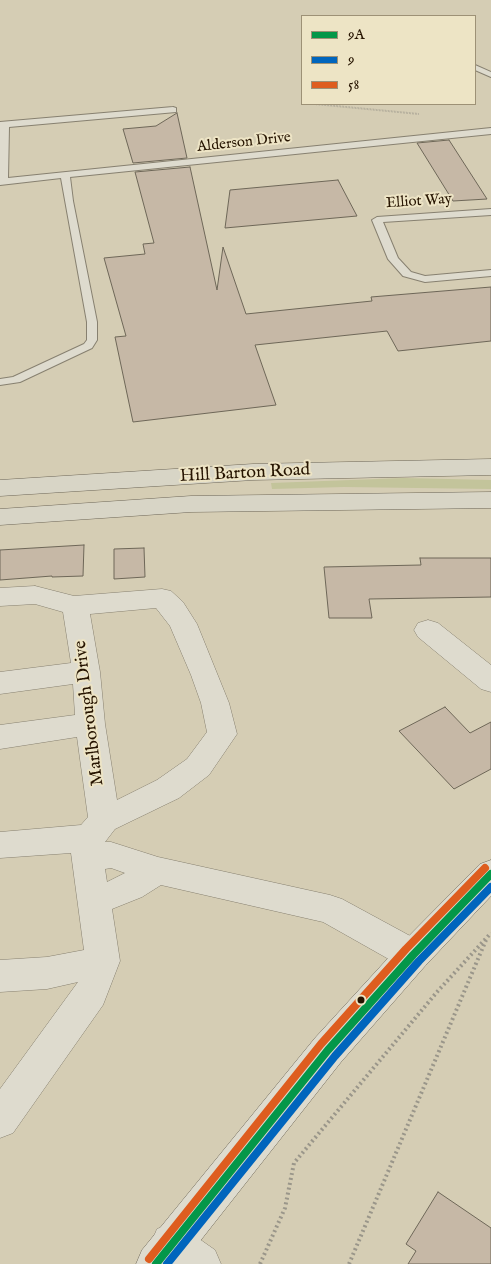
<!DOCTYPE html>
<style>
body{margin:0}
#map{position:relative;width:491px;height:1264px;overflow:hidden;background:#d5cdb4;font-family:"IM FELL English",serif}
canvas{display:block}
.legend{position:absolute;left:301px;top:15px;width:175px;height:90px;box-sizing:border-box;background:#ede4c5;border:1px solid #9d9176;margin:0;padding:6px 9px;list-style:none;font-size:15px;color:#261400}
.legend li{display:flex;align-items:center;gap:10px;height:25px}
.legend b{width:25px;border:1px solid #9d9176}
</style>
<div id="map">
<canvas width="491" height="1264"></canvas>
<ul class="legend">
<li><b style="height:6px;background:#049749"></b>9A</li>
<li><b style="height:6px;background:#0065bd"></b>9</li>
<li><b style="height:6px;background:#de5d1f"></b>58</li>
</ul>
</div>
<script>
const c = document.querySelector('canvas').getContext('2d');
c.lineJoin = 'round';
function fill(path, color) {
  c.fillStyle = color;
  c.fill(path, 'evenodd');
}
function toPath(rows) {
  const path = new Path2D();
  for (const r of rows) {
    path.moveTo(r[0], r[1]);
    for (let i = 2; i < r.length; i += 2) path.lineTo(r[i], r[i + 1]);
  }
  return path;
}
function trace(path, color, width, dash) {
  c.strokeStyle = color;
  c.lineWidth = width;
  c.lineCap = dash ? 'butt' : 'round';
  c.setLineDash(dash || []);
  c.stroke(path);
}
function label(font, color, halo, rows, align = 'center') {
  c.font = font + ' "IM FELL English",serif';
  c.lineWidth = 4;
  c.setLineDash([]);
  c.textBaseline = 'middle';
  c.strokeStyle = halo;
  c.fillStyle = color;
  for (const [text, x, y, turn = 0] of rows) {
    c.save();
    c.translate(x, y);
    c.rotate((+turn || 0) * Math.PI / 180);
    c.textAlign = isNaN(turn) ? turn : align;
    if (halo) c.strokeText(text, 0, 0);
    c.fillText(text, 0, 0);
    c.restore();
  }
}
fill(toPath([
 [404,478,491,480,491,489,344,487,272,489,271,483]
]), '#c3c49b');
const building = toPath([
 [177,113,187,158,133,163,123,129,156,126,177,113],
 [449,140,487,199,453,201,417,143,449,140],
 [190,167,217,290,223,247,246,314,372,301,371,297,491,287,491,341,398,351,387,331,255,345,276,405,133,422,115,337,126,336,104,258,145,254,143,244,154,243,135,172,190,167],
 [338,180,357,216,225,228,230,190,338,180],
 [84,545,83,576,52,577,52,576,0,580,0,550,84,545],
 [144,548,145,577,114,579,114,549,144,548],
 [420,558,491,558,491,597,369,599,372,618,329,618,324,567,421,565,420,558],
 [445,707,470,733,491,722,491,769,454,789,399,731,445,707],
 [438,1192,491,1228,491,1264,408,1264,416,1251,406,1244,438,1192]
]);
fill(building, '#c6b8a6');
trace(building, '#6e6758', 1);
const lane = toPath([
 [475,65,491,72,491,77,475,70,475,65],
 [173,107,176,108,176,112,9,127,8,178,491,128,491,134,70,177,73,201,97,322,97,340,92,348,20,382,0,385,0,379,13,377,84,344,87,340,87,322,61,178,0,185,0,122,173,107],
 [491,209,491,215,383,222,398,258,411,272,425,276,491,270,491,276,425,282,403,276,388,259,372,220,377,217,491,209]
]);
const street = toPath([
 [35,586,74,596,162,589,171,591,183,602,197,624,229,703,237,734,209,775,179,798,115,829,105,842,111,842,158,857,330,895,342,899,425,944,430,955,425,966,413,970,401,966,323,922,161,885,142,897,112,909,120,961,103,1005,13,1133,0,1138,0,1089,78,982,47,989,0,992,0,960,47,957,84,950,71,853,0,858,0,832,81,825,88,817,77,737,0,749,0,725,75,715,73,684,0,694,0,672,71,663,63,612,35,604,0,606,0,588,35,586],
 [156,608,170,626,191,675,201,703,207,732,187,759,157,780,117,800,105,724,100,672,90,614,156,608],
 [111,868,125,873,107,882,105,869,111,868],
 [428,620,438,623,491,665,491,692,481,689,418,637,414,630,418,623,428,620],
 [171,1223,185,1229,215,1250,221,1264,167,1264,157,1257,151,1243,157,1229,171,1223]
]);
const secondary = toPath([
 [491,860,491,896,425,966,341,1062,182,1264,136,1264,142,1250,315,1038,401,944,480,864,491,860]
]);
const primary = toPath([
 [491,459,491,475,253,480,0,496,0,480,253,464,491,459],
 [491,492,491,508,191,512,0,525,0,509,191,496,491,492]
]);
trace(lane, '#878070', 2);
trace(street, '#878070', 1);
trace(secondary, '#6e6758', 1);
trace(primary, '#6e6758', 1);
trace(toPath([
 [315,104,419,114]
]), '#9a968a', 2, [0.5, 1]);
trace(toPath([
 [260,1264,285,1208,294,1163,437,992,491,933],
 [349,1264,486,940]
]), '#9a968a', 4, [2, 3]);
fill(lane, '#dedbce');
fill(street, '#dedbce');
fill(secondary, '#dedbce');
fill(primary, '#d8d5c6');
trace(toPath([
 [156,1264,328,1050,413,955,491,874]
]), '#049749', 8);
trace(toPath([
 [167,1264,335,1056,419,961,491,887]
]), '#0065bd', 8);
trace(toPath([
 [149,1259,321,1044,406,949,485,868]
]), '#de5d1f', 8);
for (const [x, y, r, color] of [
 [361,1000,4.5,"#261400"]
]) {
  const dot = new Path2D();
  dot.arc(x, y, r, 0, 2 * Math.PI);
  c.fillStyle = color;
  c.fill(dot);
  trace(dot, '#ede4c5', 2);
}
label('15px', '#261400', '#ede4c5', [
 ["Alderson Drive",244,143,-6],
 ["Elliot Way",419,202,-4]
]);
label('18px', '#261400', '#ede4c5', [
 ["Hill Barton Road",245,474,-3],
 ["Marlborough Drive",90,713,-97]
]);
</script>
